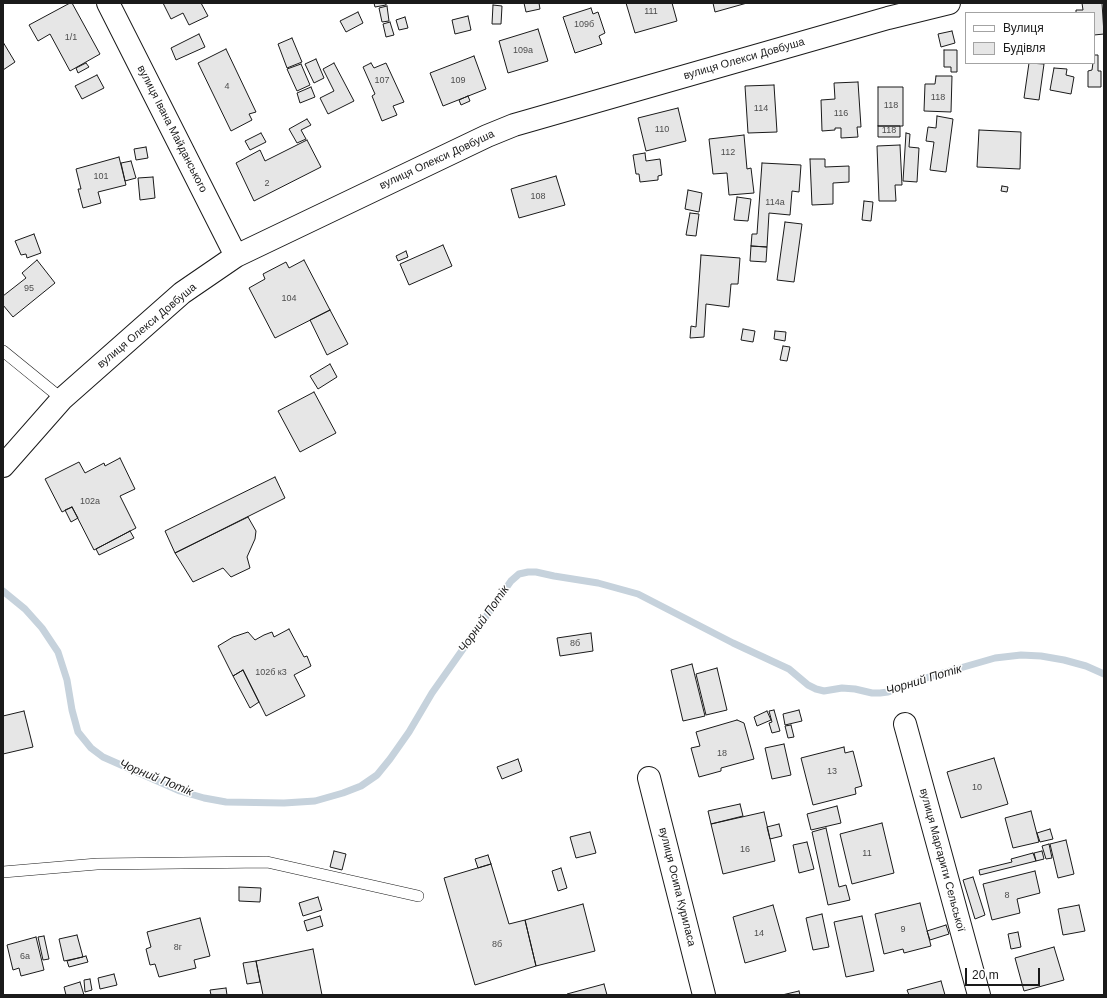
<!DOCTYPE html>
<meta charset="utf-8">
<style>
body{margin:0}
#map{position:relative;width:1107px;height:998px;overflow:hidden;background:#fff;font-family:Helvetica,sans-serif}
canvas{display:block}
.frame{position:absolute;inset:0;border:4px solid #1a1a1a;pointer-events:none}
.legend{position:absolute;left:965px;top:12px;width:130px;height:52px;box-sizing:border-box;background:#fff;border:1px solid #a3a3a3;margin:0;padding:5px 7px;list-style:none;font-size:12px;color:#1a1a1a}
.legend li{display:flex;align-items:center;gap:8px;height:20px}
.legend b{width:20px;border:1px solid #a3a3a3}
.scale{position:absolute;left:965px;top:968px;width:75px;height:18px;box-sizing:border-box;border:2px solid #1a1a1a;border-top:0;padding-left:5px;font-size:12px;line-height:14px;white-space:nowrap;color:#1a1a1a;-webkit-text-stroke:3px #fff;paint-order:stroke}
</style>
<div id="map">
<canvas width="1107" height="998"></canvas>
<div class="frame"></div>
<ul class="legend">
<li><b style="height:5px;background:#fff"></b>Вулиця</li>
<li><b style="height:11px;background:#e6e6e6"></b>Будівля</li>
</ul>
<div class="scale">20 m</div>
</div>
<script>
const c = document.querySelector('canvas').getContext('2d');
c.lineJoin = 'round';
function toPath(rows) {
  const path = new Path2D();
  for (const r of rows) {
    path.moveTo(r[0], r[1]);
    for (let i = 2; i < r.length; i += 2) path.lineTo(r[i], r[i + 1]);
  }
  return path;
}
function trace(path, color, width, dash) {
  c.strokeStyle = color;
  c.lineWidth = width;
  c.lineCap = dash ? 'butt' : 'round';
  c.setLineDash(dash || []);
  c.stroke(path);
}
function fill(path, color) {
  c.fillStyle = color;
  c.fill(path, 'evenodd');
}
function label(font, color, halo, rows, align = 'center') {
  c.font = font + ' Helvetica,sans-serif';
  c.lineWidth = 3;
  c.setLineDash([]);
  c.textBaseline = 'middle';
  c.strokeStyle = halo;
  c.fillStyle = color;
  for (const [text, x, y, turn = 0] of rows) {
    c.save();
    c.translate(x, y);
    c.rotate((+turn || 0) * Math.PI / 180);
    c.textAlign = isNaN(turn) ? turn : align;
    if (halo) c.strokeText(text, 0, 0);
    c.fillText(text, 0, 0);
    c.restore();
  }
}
trace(toPath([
 [3,591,25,609,42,628,58,652,67,680,72,710,78,732,91,748,103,757,180,791,204,798,226,802,284,803,315,801,343,793,361,786,377,775,390,759,409,732,432,693,511,581,519,574,528,572,536,572,554,576,598,583,638,594,733,643,789,669,808,685,816,689,824,691,842,688,855,689,872,693,880,693,888,692,929,677,995,658,1021,655,1041,656,1064,660,1086,666,1104,674]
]), '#c6d2dc', 7);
const building = toPath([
 [70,3,72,3,100,54,70,71,50,34,38,41,29,25,70,3],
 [163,3,201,3,208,16,189,25,183,13,171,19,163,3],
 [374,3,386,3,386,5,375,7,374,3],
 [524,3,539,3,540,9,526,12,524,3],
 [626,3,672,3,677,21,635,33,626,3],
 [713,3,747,3,715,12,713,3],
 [1082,3,1102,3,1104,34,1094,35,1094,13,1076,13,1076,10,1083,10,1082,3],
 [493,5,502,6,501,24,492,24,493,5],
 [387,6,389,21,382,22,379,8,387,6],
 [591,8,593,14,598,12,605,33,599,36,602,44,575,53,563,17,591,8],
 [358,12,363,23,346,32,340,21,358,12],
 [468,16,471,30,455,34,452,20,468,16],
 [405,17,408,28,399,30,396,20,405,17],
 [390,22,394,35,386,37,383,24,390,22],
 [538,29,548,61,508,73,499,41,538,29],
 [952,31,955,43,941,47,938,34,952,31],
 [199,34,205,47,176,60,171,48,199,34],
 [292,38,302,62,287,68,278,44,292,38],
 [3,42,15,62,3,70,3,42],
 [226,49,256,112,249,114,252,120,231,131,198,63,226,49],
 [944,50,957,50,957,72,951,72,951,67,944,67,944,50],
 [1094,55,1098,55,1098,71,1101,71,1101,87,1088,87,1088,71,1092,70,1094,55],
 [474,56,486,89,443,106,430,73,474,56],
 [316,59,324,78,314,83,305,64,316,59],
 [86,63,89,67,78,73,76,68,86,63],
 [334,63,354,101,328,114,320,98,334,91,323,69,334,63],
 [371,63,374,68,386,63,404,102,393,106,397,115,382,121,372,96,375,94,363,67,371,63],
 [1029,63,1044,64,1039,100,1024,98,1029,63],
 [301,64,310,85,297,91,287,69,301,64],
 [1054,68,1067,69,1066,75,1074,77,1071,94,1050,90,1054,68],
 [97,75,104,88,82,99,75,86,97,75],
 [936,76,952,76,951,112,924,111,925,84,935,84,936,76],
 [858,82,861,127,857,127,858,137,841,138,841,128,835,128,835,130,822,131,821,100,835,99,834,83,858,82],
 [774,85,777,132,748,133,745,86,774,85],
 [311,87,315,97,300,103,297,93,311,87],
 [878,87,903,87,903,126,878,126,878,87],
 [468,96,470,101,461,105,459,100,468,96],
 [678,108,686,141,646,151,638,118,678,108],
 [937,116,953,119,946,172,930,170,934,142,926,141,928,127,936,128,937,116],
 [307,119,311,125,301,130,306,139,297,143,289,129,307,119],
 [878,126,900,126,900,137,878,137,878,126],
 [979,130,1021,132,1020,169,977,167,979,130],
 [261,133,266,142,250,150,245,141,261,133],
 [906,133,910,134,909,147,919,148,917,182,903,181,906,133],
 [744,135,747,169,751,168,754,193,729,195,727,173,713,174,709,139,744,135],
 [307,140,321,167,254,201,236,163,260,150,265,161,307,140],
 [900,145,902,185,895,185,896,201,879,201,877,146,900,145],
 [146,147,148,158,136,160,134,149,146,147],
 [645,153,646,161,660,159,662,175,658,176,658,180,640,182,639,174,636,174,633,155,645,153],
 [119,157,126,185,98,192,101,203,83,208,78,189,81,189,76,169,119,157],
 [810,159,825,159,825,167,849,166,849,182,833,183,833,204,812,205,810,159],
 [131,161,136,178,125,181,121,163,131,161],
 [762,163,801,165,799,192,792,191,790,215,769,213,767,247,751,246,752,234,757,234,762,163],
 [556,176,565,205,519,218,511,189,556,176],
 [153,177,155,198,140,200,138,178,153,177],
 [1002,186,1008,187,1007,192,1001,191,1002,186],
 [688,190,702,193,699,212,685,209,688,190],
 [737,197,751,199,748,221,734,220,737,197],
 [864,201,873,202,871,221,862,220,864,201],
 [690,213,699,214,696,236,686,235,690,213],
 [785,222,802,224,794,282,777,280,785,222],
 [34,234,41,253,27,258,26,254,21,255,15,241,34,234],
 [443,245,452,266,409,285,400,264,443,245],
 [751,246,767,247,766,262,750,261,751,246],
 [406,251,408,257,398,261,396,256,406,251],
 [701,255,740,258,738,284,731,284,729,307,706,304,704,337,690,338,691,326,696,327,701,255],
 [37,260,55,283,13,317,3,305,3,296,26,278,22,273,37,260],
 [304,260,330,310,275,338,249,288,265,279,263,274,286,262,289,268,304,260],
 [330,310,348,344,327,355,310,320,330,310],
 [743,329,755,331,753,342,741,340,743,329],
 [775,331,786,332,785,341,774,339,775,331],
 [783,346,790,347,787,361,780,360,783,346],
 [330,364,337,377,318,389,310,376,330,364],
 [314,392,336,433,300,452,278,411,314,392],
 [120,458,135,489,120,496,136,528,94,550,72,507,62,512,45,479,79,462,85,473,104,463,105,466,120,458],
 [275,477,285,498,175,553,165,531,275,477],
 [72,507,78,518,71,522,65,510,72,507],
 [248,517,256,531,255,539,247,557,250,568,231,577,223,568,193,582,175,553,248,517],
 [130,531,134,538,99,555,96,549,130,531],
 [289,629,304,657,307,656,311,666,294,675,305,696,266,716,243,670,233,676,218,646,233,637,248,632,255,640,264,635,272,632,274,637,289,629],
 [591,633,593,651,560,656,557,638,591,633],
 [692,664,705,716,683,721,671,670,692,664],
 [717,668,727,710,706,715,696,674,717,668],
 [243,670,259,702,250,708,233,676,243,670],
 [774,710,780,731,772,733,769,723,772,722,769,711,774,710],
 [799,710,802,721,785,725,783,714,799,710],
 [24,711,33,747,3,754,3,716,24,711],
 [767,711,771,720,757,726,754,717,767,711],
 [737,720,744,723,754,759,721,768,721,771,699,777,691,748,700,746,696,732,737,720],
 [791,725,794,737,788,738,785,726,791,725],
 [784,744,791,775,772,779,765,748,784,744],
 [844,747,845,753,853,751,862,786,855,788,856,794,813,805,801,758,844,747],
 [994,758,1008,804,961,818,947,772,994,758],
 [518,759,522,771,502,779,497,767,518,759],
 [740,804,743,816,711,824,708,811,740,804],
 [837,806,841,823,811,830,807,814,837,806],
 [1031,811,1039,842,1013,848,1005,818,1031,811],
 [764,812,775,861,723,874,711,824,764,812],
 [882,823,894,873,852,884,840,834,882,823],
 [779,824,782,836,770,839,767,827,779,824],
 [826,828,839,887,846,885,850,900,828,905,812,832,826,828],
 [1050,829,1053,839,1040,842,1037,833,1050,829],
 [590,832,596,853,576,858,570,837,590,832],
 [1066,840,1074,874,1058,878,1050,844,1066,840],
 [807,842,814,869,799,873,793,845,807,842],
 [1049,844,1052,858,1046,859,1042,846,1049,844],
 [334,851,346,854,342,870,330,867,334,851],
 [1042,851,1044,859,1036,861,1034,853,1042,851],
 [1033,853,1036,861,980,875,979,870,1012,862,1011,859,1033,853],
 [488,855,491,864,478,868,475,859,488,855],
 [491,864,509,924,525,920,536,966,475,985,444,878,491,864],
 [561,868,567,888,558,891,552,871,561,868],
 [1035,871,1040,893,1017,899,1020,913,992,920,983,884,1035,871],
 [973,877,985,915,975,919,963,880,973,877],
 [239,887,261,888,260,902,239,901,239,887],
 [318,897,322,910,303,916,299,903,318,897],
 [920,903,931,946,904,953,903,949,884,954,875,914,920,903],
 [583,904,595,951,536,966,525,920,583,904],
 [773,905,786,951,745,963,733,917,773,905],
 [1079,905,1085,931,1063,935,1058,909,1079,905],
 [822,914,829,947,813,950,806,918,822,914],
 [320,916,323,926,307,931,304,921,320,916],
 [862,916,874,971,846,977,834,922,862,916],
 [200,918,210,956,194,960,196,968,159,977,155,964,150,965,146,949,151,947,147,932,200,918],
 [946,925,949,934,930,940,927,931,946,925],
 [1018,932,1021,947,1011,949,1008,934,1018,932],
 [77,935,83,957,64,961,59,939,77,935],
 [44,936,49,959,43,960,38,937,44,936],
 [36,937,44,970,21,976,19,968,13,970,7,945,36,937],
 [1054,947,1064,980,1024,991,1015,958,1054,947],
 [313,949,322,995,263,995,256,961,313,949],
 [86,956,88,962,69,967,67,961,86,956],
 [256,961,260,982,247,984,243,963,256,961],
 [114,974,117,985,100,989,98,978,114,974],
 [90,979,92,990,85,992,84,980,90,979],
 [941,981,945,995,909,995,907,990,941,981],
 [80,982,84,995,66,995,64,987,80,982],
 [604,984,607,995,567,995,567,994,604,984],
 [226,988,227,995,211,995,210,990,226,988],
 [799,991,800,995,782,995,799,991]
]);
fill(building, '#e6e6e6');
trace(building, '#1a1a1a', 1);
const lane = toPath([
 [3,351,62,399],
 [3,872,97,864,267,862,418,896]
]);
const street = toPath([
 [108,3,236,256],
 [3,466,62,399,182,293,236,256,487,136,514,125,888,18,949,3],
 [905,724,979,995],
 [649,778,704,995]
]);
trace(lane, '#1a1a1a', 12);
trace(street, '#1a1a1a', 24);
trace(lane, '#fff', 11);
trace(street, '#fff', 22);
label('9px', '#4d4d4d', null, [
 ["111",651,12],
 ["109б",584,25],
 ["1/1",71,38],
 ["109а",523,51],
 ["107",382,81],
 ["109",458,81],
 ["4",227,87],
 ["118",938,98],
 ["118",891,106],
 ["114",761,109],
 ["116",841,114],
 ["110",662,130],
 ["118",889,131],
 ["112",728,153],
 ["101",101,177],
 ["2",267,184],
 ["108",538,197],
 ["114а",775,203],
 ["95",29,289],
 ["104",289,299],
 ["102а",90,502],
 ["8б",575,644],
 ["102б к3",271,673],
 ["18",722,754],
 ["13",832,772],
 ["10",977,788],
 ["16",745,850],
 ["11",867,854],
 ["8",1007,896],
 ["9",903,930],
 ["14",759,934],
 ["8б",497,945],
 ["8г",178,948],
 ["6а",25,957]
]);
label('11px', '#1a1a1a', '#fff', [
 ["вулиця Олекси Довбуша",744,59,-16],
 ["вулиця Івана Майданського",172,129,63],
 ["вулиця Олекси Довбуша",437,160,-25],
 ["вулиця Олекси Довбуша",147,326,-40],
 ["вулиця Маргарити Сельської",942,860,75],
 ["вулиця Осипа Куриласа",677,887,76]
]);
label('italic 12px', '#1a1a1a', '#fff', [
 ["Чорний Потік",484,619,-55],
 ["Чорний Потік",924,680,-17],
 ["Чорний Потік",156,778,22]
]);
</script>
